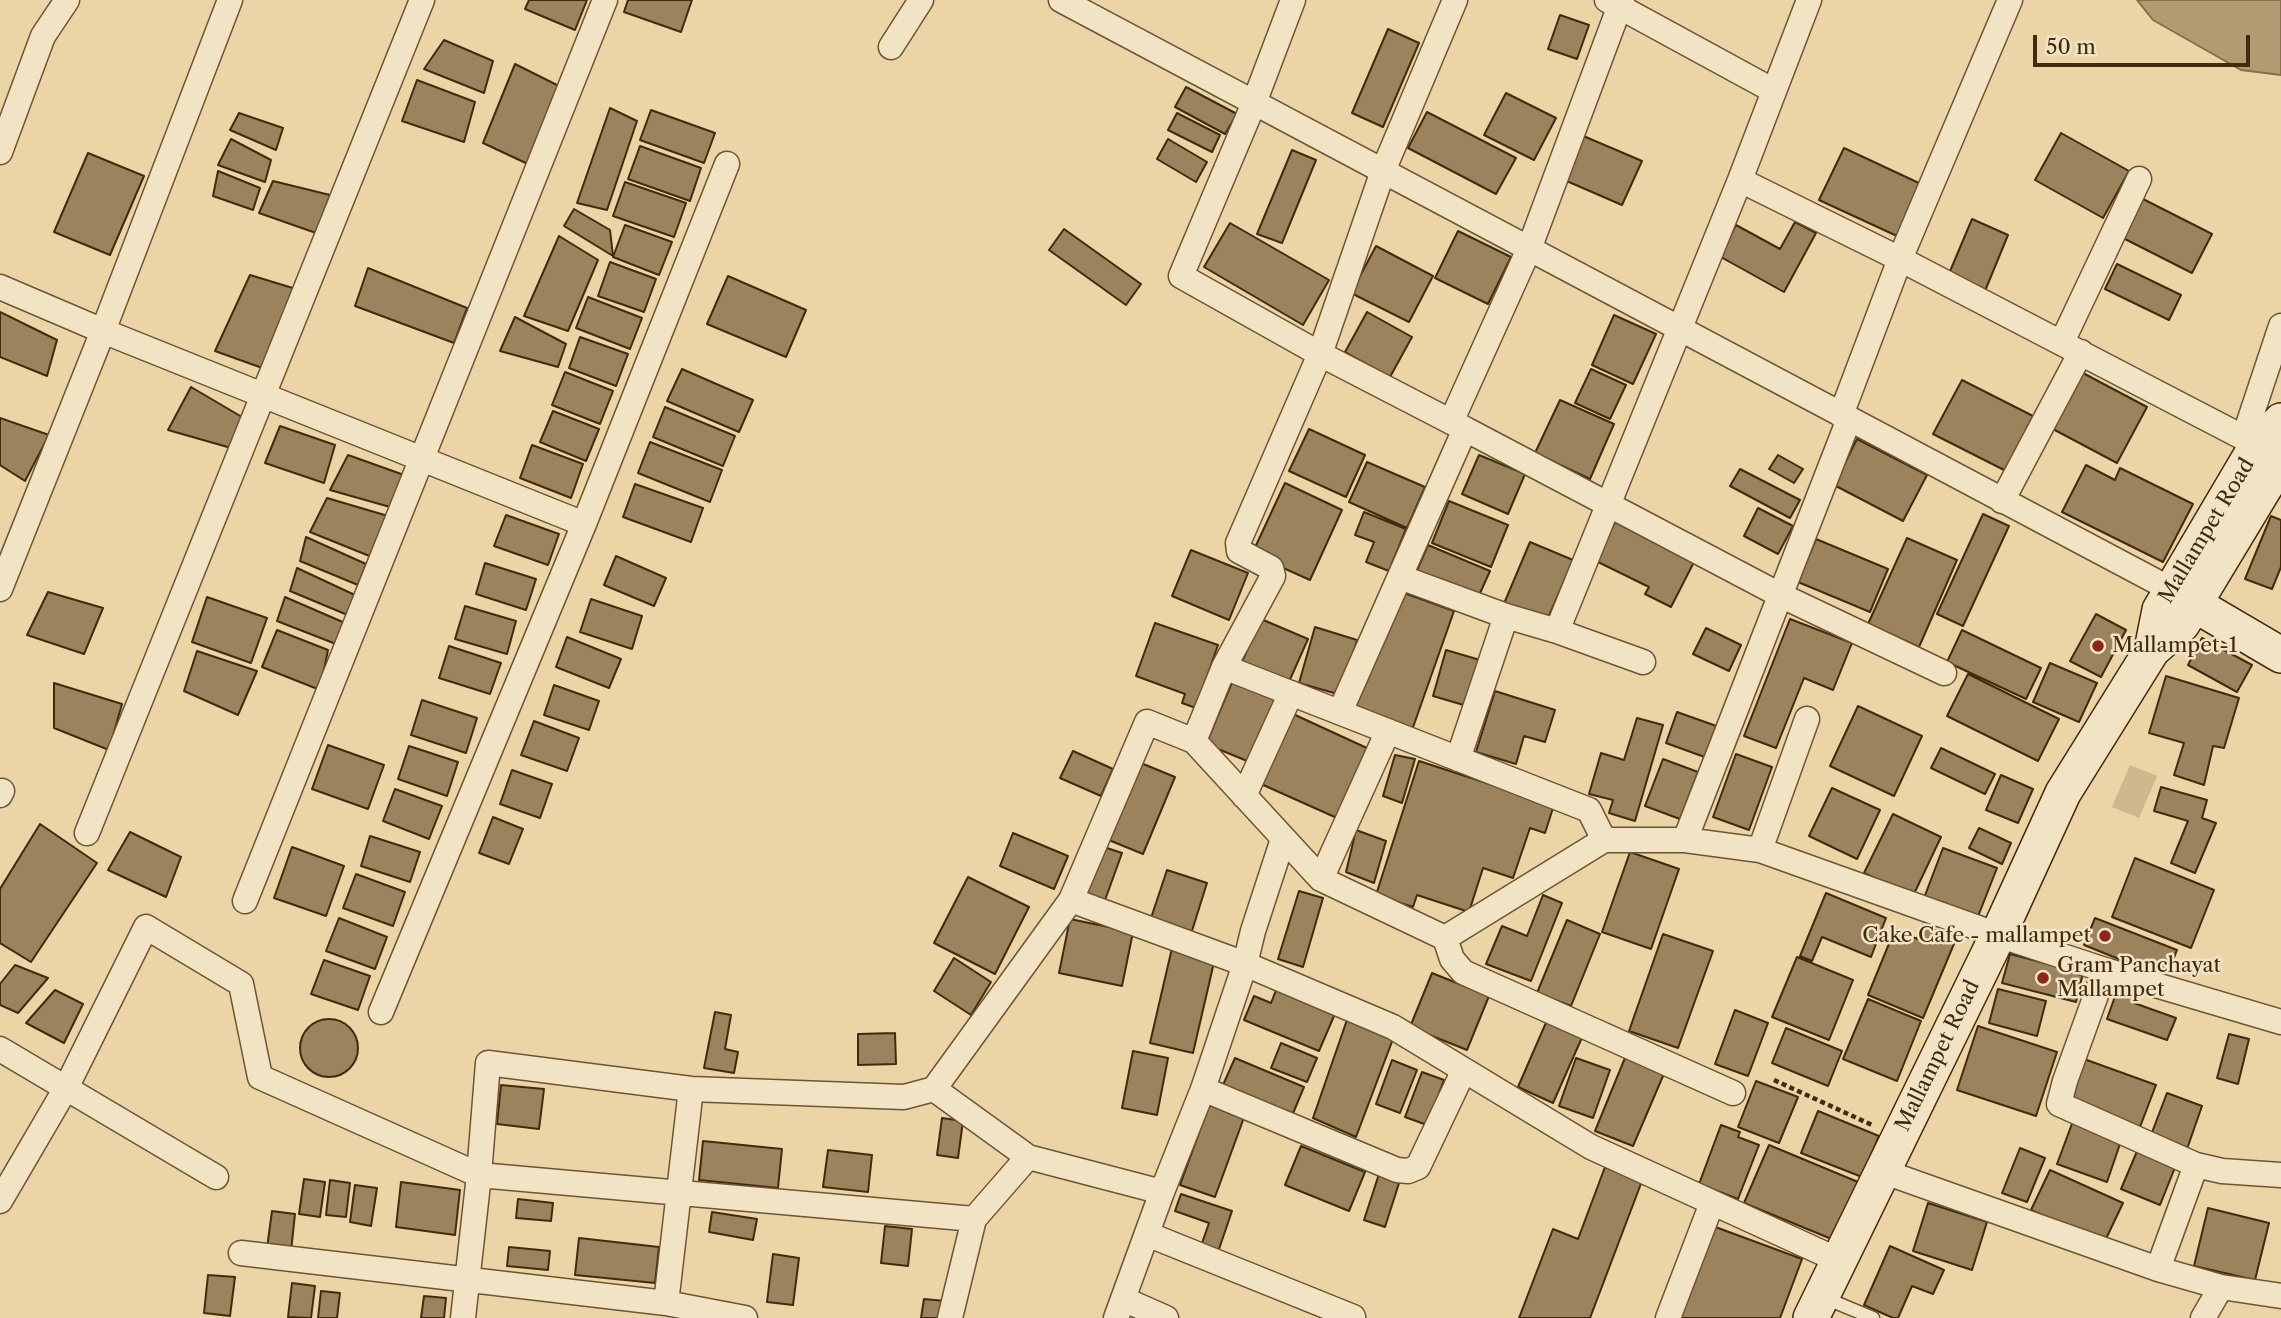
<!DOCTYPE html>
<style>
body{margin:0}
#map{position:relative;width:2281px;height:1318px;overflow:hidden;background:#ebd4a6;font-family:"Libre Caslon Text",serif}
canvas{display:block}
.scale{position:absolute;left:2033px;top:35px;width:217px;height:32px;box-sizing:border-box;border:4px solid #422b0d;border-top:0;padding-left:9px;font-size:21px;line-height:24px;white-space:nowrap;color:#422b0d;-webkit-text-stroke:5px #f2e3c5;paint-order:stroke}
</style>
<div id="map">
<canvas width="2281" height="1318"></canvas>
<div class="scale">50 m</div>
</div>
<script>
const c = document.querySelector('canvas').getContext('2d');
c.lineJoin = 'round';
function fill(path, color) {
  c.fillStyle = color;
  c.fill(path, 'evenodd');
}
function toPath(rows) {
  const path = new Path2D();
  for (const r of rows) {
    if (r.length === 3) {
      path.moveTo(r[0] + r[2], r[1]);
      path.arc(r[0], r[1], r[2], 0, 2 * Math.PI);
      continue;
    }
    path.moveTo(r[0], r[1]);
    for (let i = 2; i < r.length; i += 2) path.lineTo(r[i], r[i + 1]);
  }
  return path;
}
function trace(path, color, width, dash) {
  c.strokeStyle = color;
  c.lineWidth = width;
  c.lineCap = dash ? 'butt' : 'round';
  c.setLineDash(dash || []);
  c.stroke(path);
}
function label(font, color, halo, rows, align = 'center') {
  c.font = font + ' "Libre Caslon Text",serif';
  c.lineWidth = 5;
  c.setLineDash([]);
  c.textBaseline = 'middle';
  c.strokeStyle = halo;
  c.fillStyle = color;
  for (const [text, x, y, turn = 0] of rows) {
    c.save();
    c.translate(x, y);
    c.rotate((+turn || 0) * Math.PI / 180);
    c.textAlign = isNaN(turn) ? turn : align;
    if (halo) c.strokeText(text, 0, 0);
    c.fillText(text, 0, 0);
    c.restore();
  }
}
fill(toPath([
 [2130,765,2157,776,2139,818,2112,807]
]), '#ceb78c');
const water = toPath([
 [2137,0,2281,0,2281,75,2241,70,2153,20,2137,0]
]);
fill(water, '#b29b72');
trace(water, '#856e4a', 2);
const building = toPath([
 [529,0,587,0,575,30,525,9,529,0],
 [628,0,692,0,681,32,624,12,628,0],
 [1560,15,1589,25,1577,59,1548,49,1560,15],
 [1388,29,1419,43,1383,127,1352,113,1388,29],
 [444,40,493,61,484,93,424,69,444,40],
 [515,64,559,86,530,165,483,143,515,64],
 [417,80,475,102,464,142,402,121,417,80],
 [1186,87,1237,114,1225,134,1175,107,1186,87],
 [1506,93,1556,118,1534,160,1484,135,1506,93],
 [610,108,637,121,607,210,577,203,610,108],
 [651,110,715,133,704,163,640,140,651,110],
 [1427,112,1516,158,1496,194,1408,148,1427,112],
 [239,113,283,128,276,150,230,130,239,113],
 [1177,113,1220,135,1212,152,1168,130,1177,113],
 [2061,133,2129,171,2103,218,2035,180,2061,133],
 [1581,135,1642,161,1622,205,1562,179,1581,135],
 [231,139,271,160,265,182,218,165,231,139],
 [1168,139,1207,162,1196,182,1157,159,1168,139],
 [640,146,701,168,690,201,628,179,640,146],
 [1844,148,1921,184,1897,236,1819,200,1844,148],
 [1292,150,1316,160,1282,243,1257,234,1292,150],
 [88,153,144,176,110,255,54,232,88,153],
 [218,171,260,188,253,210,213,196,218,171],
 [273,181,330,195,316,233,259,213,273,181],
 [625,182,686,203,674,237,613,216,625,182],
 [2143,199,2212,234,2192,273,2123,238,2143,199],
 [574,209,610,230,613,256,564,226,574,209],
 [1972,219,2008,235,1985,291,1948,276,1972,219],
 [1795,222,1816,233,1784,292,1719,256,1736,225,1780,249,1795,222],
 [1230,223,1329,280,1303,325,1204,267,1230,223],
 [625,225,672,242,659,275,613,257,625,225],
 [1064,229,1141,284,1126,305,1049,250,1064,229],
 [1458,231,1511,257,1488,304,1435,278,1458,231],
 [559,236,598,260,568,331,524,316,559,236],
 [1376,246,1433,276,1409,322,1351,293,1376,246],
 [610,262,656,279,644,312,598,296,610,262],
 [2117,264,2181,295,2169,320,2105,289,2117,264],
 [368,268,467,308,454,343,355,306,368,268],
 [250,275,296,289,265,369,215,351,250,275],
 [728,276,806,310,786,357,707,324,728,276],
 [588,297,642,318,630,349,576,328,588,297],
 [0,312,57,340,47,376,0,357,0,312],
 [1367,312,1412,337,1390,377,1345,352,1367,312],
 [1614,315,1656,334,1633,384,1592,365,1614,315],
 [515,317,566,344,558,367,500,351,515,317],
 [580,337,628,354,616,386,569,368,580,337],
 [682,369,753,400,739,432,667,401,682,369],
 [1591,369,1626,385,1610,419,1575,403,1591,369],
 [565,372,613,391,600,424,552,405,565,372],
 [2081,372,2147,407,2117,463,2051,428,2081,372],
 [1962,380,2033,416,2006,471,1933,434,1962,380],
 [191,387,242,417,231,448,168,430,191,387],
 [1560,400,1614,424,1590,479,1535,453,1560,400],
 [665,407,735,436,723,466,653,437,665,407],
 [553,411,599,429,586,461,540,442,553,411],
 [0,418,49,435,25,481,0,465,0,418],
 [280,426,335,445,324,483,265,463,280,426],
 [1309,429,1365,455,1346,497,1289,471,1309,429],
 [1857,439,1927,475,1903,521,1834,485,1857,439],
 [650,442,722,470,710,502,638,473,650,442],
 [532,445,583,464,571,498,520,478,532,445],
 [348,455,404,475,390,507,330,490,348,455],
 [1479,455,1525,474,1508,514,1462,494,1479,455],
 [1778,455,1803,469,1794,483,1769,469,1778,455],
 [1367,462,1425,487,1407,528,1349,502,1367,462],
 [2086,465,2115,480,2120,468,2193,504,2163,562,2062,512,2086,465],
 [1740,469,1800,500,1790,518,1730,486,1740,469],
 [1285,483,1342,510,1310,580,1252,554,1285,483],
 [635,484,703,508,691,542,623,517,635,484],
 [327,498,388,516,372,557,310,532,327,498],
 [1449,501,1508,525,1491,567,1432,543,1449,501],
 [1758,508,1793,526,1778,554,1744,536,1758,508],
 [1364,512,1406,529,1389,571,1366,562,1374,542,1355,535,1364,512],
 [1983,514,2009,526,1963,626,1937,614,1983,514],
 [506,515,559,534,548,565,494,546,506,515],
 [2271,516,2281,520,2281,567,2272,589,2245,579,2271,516],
 [1615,522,1694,562,1671,607,1645,594,1649,587,1596,561,1615,522],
 [306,537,366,564,358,585,300,561,306,537],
 [1907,538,1957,560,1919,647,1868,624,1907,538],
 [1816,539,1888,569,1870,612,1798,582,1816,539],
 [1530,542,1573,560,1546,623,1503,606,1530,542],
 [1428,545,1490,571,1477,600,1415,575,1428,545],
 [1191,550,1248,573,1229,620,1172,596,1191,550],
 [616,556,666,578,654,606,604,585,616,556],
 [485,563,536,579,526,610,476,594,485,563],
 [297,568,357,596,350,616,290,591,297,568],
 [1396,590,1454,611,1411,733,1353,712,1396,590],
 [48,592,103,608,84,654,27,635,48,592],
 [207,597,267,618,251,663,192,642,207,597],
 [285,597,345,623,336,644,277,621,285,597],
 [591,599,642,616,632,649,580,632,591,599],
 [465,606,516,621,507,654,455,639,465,606],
 [2096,614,2126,630,2101,677,2070,661,2096,614],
 [1261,619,1308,639,1288,684,1241,664,1261,619],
 [1790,619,1852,643,1833,690,1804,678,1776,748,1744,736,1790,619],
 [1155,623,1218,645,1196,708,1182,703,1185,694,1136,676,1155,623],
 [1315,627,1357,640,1341,695,1299,683,1315,627],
 [1706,628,1741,645,1729,671,1693,654,1706,628],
 [277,630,328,650,320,690,262,667,277,630],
 [1962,630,2041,668,2026,699,1947,662,1962,630],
 [567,637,621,659,609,688,556,667,567,637],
 [2202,638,2252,665,2237,692,2188,665,2202,638],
 [449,646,501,663,490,694,439,678,449,646],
 [1446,650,1480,660,1467,706,1433,696,1446,650],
 [197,651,257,671,238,715,184,691,197,651],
 [2050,663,2097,683,2079,722,2033,702,2050,663],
 [1968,674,2059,719,2038,761,1947,716,1968,674],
 [2166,676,2239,698,2224,748,2213,746,2204,785,2174,775,2184,743,2149,733,2166,676],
 [1233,680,1279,699,1252,763,1206,744,1233,680],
 [54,683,122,704,109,750,54,728,54,683],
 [554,685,599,701,589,730,544,715,554,685],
 [1495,691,1555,710,1545,742,1524,736,1516,764,1476,752,1495,691],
 [422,700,477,718,466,753,411,735,422,700],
 [1858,706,1922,736,1894,796,1830,766,1858,706],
 [1677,712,1722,728,1710,759,1666,743,1677,712],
 [1293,714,1369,749,1337,818,1261,784,1293,714],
 [1637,718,1663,725,1635,821,1609,813,1613,800,1589,794,1601,753,1624,760,1637,718],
 [534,721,579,738,567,771,521,755,534,721],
 [328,745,384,765,368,809,312,789,328,745],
 [409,746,458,762,447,796,398,779,409,746],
 [1941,748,1995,774,1985,794,1931,768,1941,748],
 [1073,751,1113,769,1101,796,1060,778,1073,751],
 [1736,754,1772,767,1749,830,1713,817,1736,754],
 [1395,755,1415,759,1402,803,1383,796,1395,755],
 [1663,759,1698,772,1680,819,1645,806,1663,759],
 [1136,761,1175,777,1143,854,1104,838,1136,761],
 [1419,761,1554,805,1545,833,1530,828,1513,878,1483,868,1469,912,1417,895,1413,907,1376,895,1419,761],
 [512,770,552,784,540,818,500,804,512,770],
 [2001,775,2033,789,2018,823,1986,810,2001,775],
 [2161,787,2207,800,2202,818,2216,823,2195,873,2171,863,2188,821,2154,811,2161,787],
 [1832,788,1880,810,1857,859,1809,836,1832,788],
 [395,789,442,806,429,839,383,821,395,789],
 [1893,814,1941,837,1913,896,1864,873,1893,814],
 [493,817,523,829,509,864,479,853,493,817],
 [40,824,97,863,31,962,0,943,0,889,40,824],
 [1979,828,2011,843,2002,864,1969,848,1979,828],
 [1356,830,1386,841,1374,883,1346,872,1356,830],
 [130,832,181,857,166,897,108,870,130,832],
 [1013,833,1068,856,1054,889,1000,866,1013,833],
 [370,836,420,852,410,882,361,866,370,836],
 [1101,846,1122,853,1104,903,1083,896,1101,846],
 [292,847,344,866,326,916,274,898,292,847],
 [1943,848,1997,868,1977,919,1924,898,1943,848],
 [1630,852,1679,869,1651,949,1602,932,1630,852],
 [2135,858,2214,890,2191,948,2112,917,2135,858],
 [1167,870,1207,883,1191,934,1150,921,1167,870],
 [356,874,405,892,393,926,343,908,356,874],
 [968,877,1029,907,995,974,934,943,968,877],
 [1299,891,1323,898,1303,967,1278,959,1299,891],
 [1826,893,1886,918,1871,957,1822,937,1812,961,1800,956,1826,893],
 [1543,895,1562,903,1531,981,1486,964,1502,926,1527,936,1543,895],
 [339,918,387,937,375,969,326,951,339,918],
 [2095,918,2177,950,2166,978,2084,945,2095,918],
 [1070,919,1133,932,1122,986,1059,973,1070,919],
 [1567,920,1600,934,1571,1006,1537,993,1567,920],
 [1923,925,1956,939,1923,1018,1868,995,1895,929,1917,939,1923,925],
 [1663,934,1713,951,1678,1048,1629,1031,1663,934],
 [1172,948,1215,958,1193,1053,1150,1043,1172,948],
 [2010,954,2083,973,2076,1002,2002,983,2010,954],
 [1797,957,1853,980,1829,1040,1772,1017,1797,957],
 [954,958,991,982,971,1015,934,991,954,958],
 [324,960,370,976,358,1010,311,994,324,960],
 [15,965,48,978,18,1013,0,1005,0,984,15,965],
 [1432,973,1489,996,1467,1050,1410,1027,1432,973],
 [1278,985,1337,1009,1319,1051,1244,1020,1254,996,1271,1003,1278,985],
 [2119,985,2137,992,2134,1003,2176,1018,2167,1040,2107,1019,2119,985],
 [1998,989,2046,1001,2037,1036,1989,1023,1998,989],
 [55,990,83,1004,64,1043,26,1023,55,990],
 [1868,999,1921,1021,1897,1081,1843,1059,1868,999],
 [1735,1010,1768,1023,1748,1076,1715,1064,1735,1010],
 [715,1012,731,1015,725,1049,738,1052,734,1073,704,1068,715,1012],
 [1349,1014,1396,1031,1356,1137,1313,1118,1349,1014],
 [1548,1018,1584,1033,1553,1103,1518,1087,1548,1018],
 [329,1048,29],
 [1978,1026,2057,1052,2036,1116,1957,1090,1978,1026],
 [1786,1028,1842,1051,1828,1086,1772,1063,1786,1028],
 [895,1033,896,1064,858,1065,858,1034,895,1033],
 [2229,1034,2249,1039,2238,1084,2217,1078,2229,1034],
 [1281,1043,1317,1058,1307,1082,1271,1068,1281,1043],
 [1133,1051,1168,1058,1157,1115,1122,1108,1133,1051],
 [1627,1053,1666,1069,1633,1146,1595,1131,1627,1053],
 [1235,1058,1304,1087,1289,1123,1219,1094,1235,1058],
 [1576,1058,1610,1070,1593,1118,1559,1106,1576,1058],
 [2084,1059,2156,1085,2140,1127,2069,1101,2084,1059],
 [1392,1060,1417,1070,1400,1113,1376,1104,1392,1060],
 [1422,1072,1444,1080,1427,1125,1405,1117,1422,1072],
 [1756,1081,1798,1097,1779,1143,1738,1127,1756,1081],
 [501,1085,544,1089,539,1129,497,1124,501,1085],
 [2167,1093,2202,1106,2187,1149,2151,1135,2167,1093],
 [1211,1100,1246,1112,1215,1197,1180,1185,1211,1100],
 [1818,1111,1879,1136,1862,1177,1801,1153,1818,1111],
 [942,1118,963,1121,958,1158,937,1155,942,1118],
 [2073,1121,2122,1138,2107,1182,2057,1164,2073,1121],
 [1721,1125,1740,1132,1738,1137,1759,1145,1738,1199,1699,1184,1721,1125],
 [703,1141,782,1149,778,1188,699,1180,703,1141],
 [1769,1145,1858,1182,1834,1240,1744,1203,1769,1145],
 [1301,1146,1365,1172,1349,1211,1285,1185,1301,1146],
 [2020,1148,2045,1158,2027,1202,2002,1193,2020,1148],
 [2138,1149,2176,1165,2160,1205,2121,1189,2138,1149],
 [828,1150,872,1155,868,1192,823,1187,828,1150],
 [1605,1167,1642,1181,1590,1318,1519,1318,1553,1229,1578,1239,1605,1167],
 [2050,1170,2123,1203,2104,1243,2031,1210,2050,1170],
 [1380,1171,1401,1177,1385,1227,1364,1220,1380,1171],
 [304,1179,325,1182,320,1217,299,1214,304,1179],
 [330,1180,350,1183,346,1217,326,1215,330,1180],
 [401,1182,460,1190,455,1235,396,1227,401,1182],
 [355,1185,377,1188,371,1226,350,1222,355,1185],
 [1181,1194,1232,1211,1218,1252,1201,1246,1209,1223,1175,1211,1181,1194],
 [518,1199,553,1203,551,1221,516,1218,518,1199],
 [1928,1203,1987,1222,1972,1270,1913,1251,1928,1203],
 [2208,1208,2269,1223,2255,1280,2194,1266,2208,1208],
 [272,1211,295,1214,291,1251,267,1248,272,1211],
 [712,1212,757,1219,753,1240,709,1232,712,1212],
 [1710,1225,1802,1259,1780,1318,1676,1318,1710,1225],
 [885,1226,912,1229,908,1266,881,1263,885,1226],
 [579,1238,659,1247,655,1283,575,1275,579,1238],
 [1890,1246,1944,1270,1933,1294,1912,1286,1898,1318,1893,1318,1864,1305,1890,1246],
 [509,1247,550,1251,548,1270,507,1266,509,1247],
 [773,1254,799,1258,793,1305,767,1302,773,1254],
 [208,1275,235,1277,230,1316,204,1313,208,1275],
 [292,1283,315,1286,311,1318,288,1317,292,1283],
 [321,1291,340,1293,337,1318,318,1318,321,1291],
 [424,1296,446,1298,444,1318,421,1318,424,1296],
 [924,1299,945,1301,942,1318,921,1318,924,1299]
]);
fill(building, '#9a835d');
trace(building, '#422b0d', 2);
const lane = toPath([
 [1825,1298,1873,1318]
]);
const street = toPath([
 [1061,0,2172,590],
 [1293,0,1254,103,1181,276,1320,354,1465,429],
 [1607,0,1774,91],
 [891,47,921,0],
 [0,152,43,36,67,0],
 [1740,180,1900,259,2010,0],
 [0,287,103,331,584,524],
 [2062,342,2139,179],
 [1841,415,1900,259,2271,452],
 [1451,422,1529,249,1622,0],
 [2244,437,2281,326],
 [2002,501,2081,352],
 [1400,577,1506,616,1557,631,1740,180,1809,0],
 [0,589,103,331,230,0],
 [1557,631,1643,662],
 [1224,667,1589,810,1604,840],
 [1340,712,1465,429,1780,595,1944,673],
 [1194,741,1224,667,1273,576,1271,568,1239,551,1238,543,1320,354,1383,171,1455,0],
 [1458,759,1506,616],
 [0,795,2,791],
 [1244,796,1291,693],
 [87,833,422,0],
 [1685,840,1849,419],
 [1760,850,1807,719],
 [1321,879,1388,731],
 [1071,900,1245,964,1253,931,1283,839],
 [245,901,605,0],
 [1445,938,1604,840,1685,840,1760,850,1998,935,2105,970,2281,1022],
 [2105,970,2065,1081,2059,1104,2196,1165,2158,1269],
 [381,1012,584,524,727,164],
 [0,1049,216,1177],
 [934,1089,1028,1157,1162,1192],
 [1203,1089,1397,1170,1408,1171,1418,1167,1464,1070],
 [2196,1165,2222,1171,2281,1175],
 [1882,1171,2158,1269,2221,1287,2281,1296],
 [0,1201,66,1088,146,927,241,984,260,1077,479,1175,974,1219,1028,1157],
 [1147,1234,1353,1317],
 [241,1253,666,1303,745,1318],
 [1123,1299,1166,1318],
 [666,1303,691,1089],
 [463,1318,479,1175,488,1063,691,1089,904,1097,934,1089,1071,900,1147,722,1194,741,1321,879,1445,938,1452,959,1463,972,1733,1093],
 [950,1318,974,1219],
 [1116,1318,1162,1192,1203,1089,1245,964,1393,1027,1591,1147,1838,1260],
 [1668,1318,1712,1203],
 [2203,1318,2221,1287]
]);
const secondary = toPath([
 [2194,604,2281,655],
 [2152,650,2160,610,2258,444,2281,421],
 [1811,1318,1998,935,2063,793,2152,650,2182,624,2281,460]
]);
trace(lane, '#6c5533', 15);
trace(street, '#6c5533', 27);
trace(secondary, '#422b0d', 38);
trace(toPath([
 [1774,1080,1872,1125]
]), '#422b0d', 4.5, [5, 3.5]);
trace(lane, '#f2e3c5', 12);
trace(street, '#f2e3c5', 24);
trace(secondary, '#f2e3c5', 35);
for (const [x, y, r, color] of [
 [2098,646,7,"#8f2418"],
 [2105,936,7,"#8f2418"],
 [2043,978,7,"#8f2418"]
]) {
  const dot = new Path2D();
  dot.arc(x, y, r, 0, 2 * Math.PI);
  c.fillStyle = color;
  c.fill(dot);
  trace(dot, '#f2e3c5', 2.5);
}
label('21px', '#422b0d', '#f2e3c5', [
 ["Mallampet Road",2207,531,-59],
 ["Mallampet Road",1938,1056,-64]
]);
label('21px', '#422b0d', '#f2e3c5', [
 ["Mallampet-1",2112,646],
 ["Cake Cafe - mallampet",2091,936,"right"],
 ["Gram Panchayat",2057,966],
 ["Mallampet",2057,990]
], 'left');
</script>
